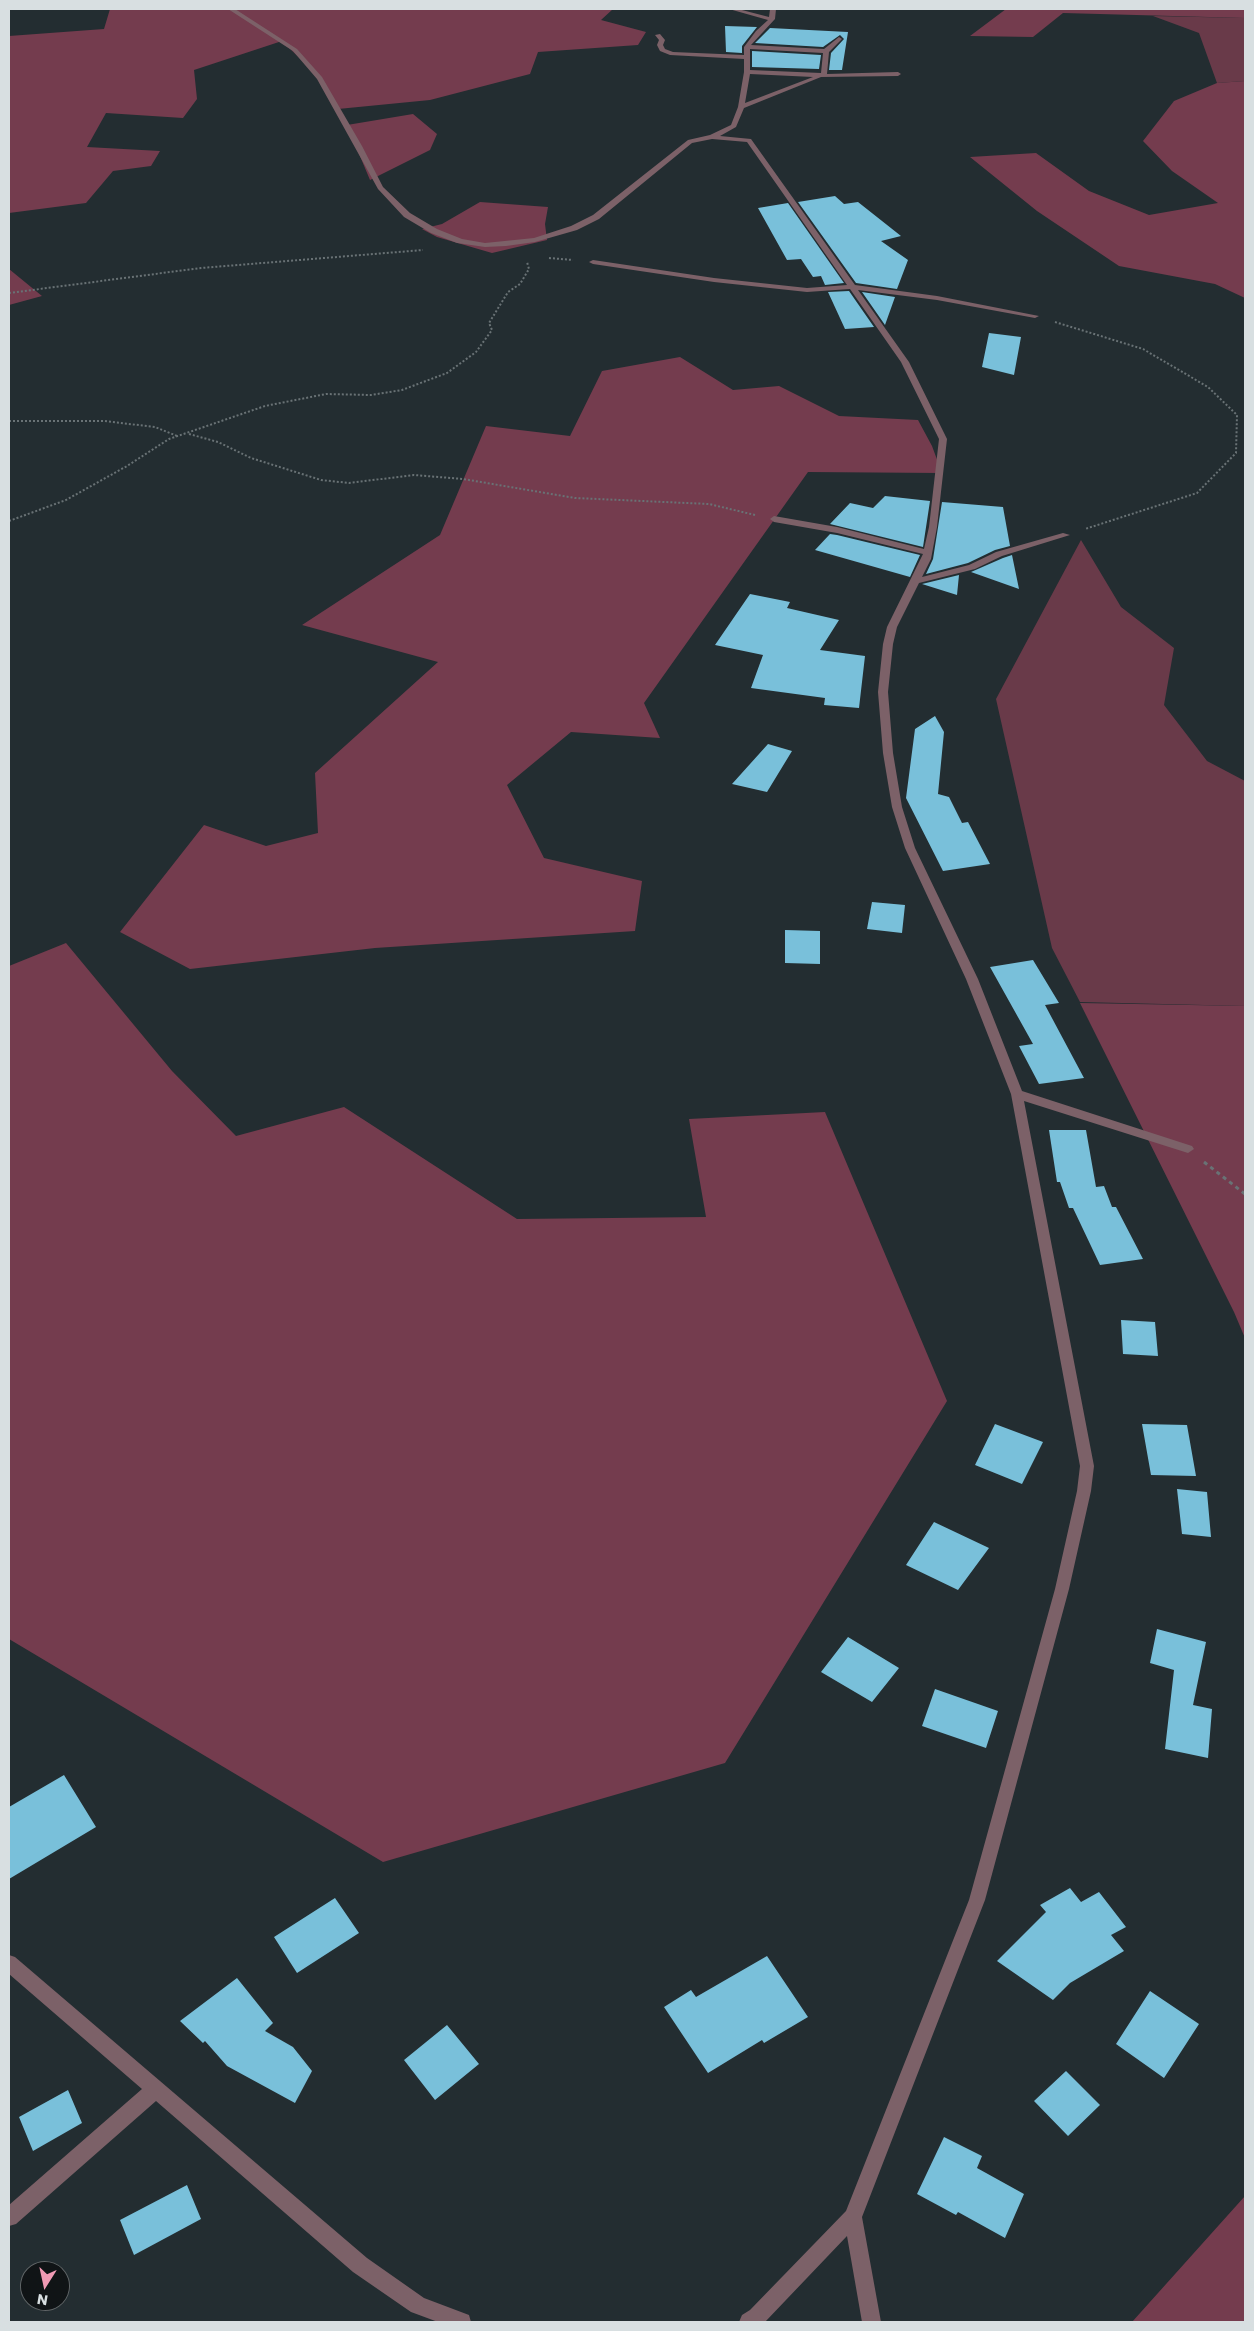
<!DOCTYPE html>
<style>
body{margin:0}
#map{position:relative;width:1254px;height:2331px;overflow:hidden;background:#232d31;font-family:Poppins,sans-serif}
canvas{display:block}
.frame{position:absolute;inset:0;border:10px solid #d8dfe1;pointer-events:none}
.north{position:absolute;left:20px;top:2261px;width:50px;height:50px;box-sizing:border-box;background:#101416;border:1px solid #606567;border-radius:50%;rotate:190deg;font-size:14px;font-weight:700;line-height:20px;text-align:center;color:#d8dfe1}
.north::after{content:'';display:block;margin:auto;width:18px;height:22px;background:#f09ab4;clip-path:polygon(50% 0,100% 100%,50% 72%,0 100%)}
</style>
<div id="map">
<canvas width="1254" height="2331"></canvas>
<div class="frame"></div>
<div class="north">N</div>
</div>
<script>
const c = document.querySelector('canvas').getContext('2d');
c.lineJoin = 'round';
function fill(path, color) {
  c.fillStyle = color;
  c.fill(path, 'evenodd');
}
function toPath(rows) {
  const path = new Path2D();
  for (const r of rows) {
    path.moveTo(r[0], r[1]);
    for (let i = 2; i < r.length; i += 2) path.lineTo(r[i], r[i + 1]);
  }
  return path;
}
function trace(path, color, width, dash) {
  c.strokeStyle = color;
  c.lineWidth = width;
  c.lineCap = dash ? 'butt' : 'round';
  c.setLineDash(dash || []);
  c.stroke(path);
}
fill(toPath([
 [1153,16,1245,18,1245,81,1217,83,1199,33],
 [1081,540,1121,607,1174,648,1164,705,1207,761,1245,781,1245,1006,1080,1002,1052,948,996,699]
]), '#693a49');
fill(toPath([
 [110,9,613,9,601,20,646,32,638,45,538,52,530,74,430,100,338,109,320,78,282,41,194,70,197,99,183,118,106,113,87,147,160,151,151,166,113,171,86,203,9,213,9,36,104,29],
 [1006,9,1245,9,1245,18,1063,13,1033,37,970,36],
 [1245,81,1245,298,1215,284,1119,266,1037,211,970,157,1036,153,1089,191,1149,215,1218,203,1172,171,1143,141,1174,101,1217,83],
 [413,114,437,134,430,150,370,180,347,125],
 [480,202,548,207,545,224,547,240,492,253,437,237,422,229,442,224],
 [9,269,42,296,9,305],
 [680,357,733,390,779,386,839,416,918,420,932,446,942,473,808,472,644,703,660,738,571,732,507,785,544,858,642,881,635,931,375,948,190,969,120,932,204,825,266,846,318,833,315,773,438,662,302,625,440,535,486,426,570,436,602,371],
 [66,943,172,1071,236,1136,344,1107,517,1219,706,1217,689,1119,825,1112,947,1401,725,1763,383,1862,9,1639,9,966],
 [1080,1003,1245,1006,1245,1338,1234,1312],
 [1245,2196,1245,2322,1132,2322]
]), '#743c4e');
fill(toPath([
 [725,26,757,27,742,46,742,53,726,52],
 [770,28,848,32,842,70,829,70,831,53,844,39,840,35,823,47,755,43],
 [752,51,821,55,819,69,752,67],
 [835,196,844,204,858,202,901,236,881,241,908,260,897,289,856,283,798,202],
 [788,203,844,283,825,285,821,276,813,277,801,259,787,260,758,208],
 [849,291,874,327,845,329,828,292],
 [862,292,895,297,885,325],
 [989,333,1021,337,1014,375,982,367],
 [885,496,930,501,923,547,830,524,850,503,873,508],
 [942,502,1003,507,1010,546,995,550,968,563,926,574,933,559],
 [830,534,837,535,920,555,910,577,815,550],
 [1012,555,1019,589,971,572,1003,558],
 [959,575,957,595,922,584],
 [750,594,790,602,787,608,839,620,820,650,865,656,859,708,824,705,825,698,751,688,763,655,715,645],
 [935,716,944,732,938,794,949,797,962,823,968,822,990,864,943,871,906,798,915,729],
 [768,744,792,751,767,792,732,784],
 [872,902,905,905,902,933,867,929],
 [785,930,820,931,820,964,785,963],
 [1033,960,1059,1003,1045,1005,1084,1078,1039,1084,1019,1046,1033,1044,990,967],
 [1049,1130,1086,1130,1096,1187,1104,1186,1112,1207,1116,1207,1143,1259,1100,1265,1073,1208,1069,1208,1060,1182,1057,1182],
 [1121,1320,1155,1322,1158,1356,1123,1354],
 [995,1424,1043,1442,1022,1484,975,1465],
 [1142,1424,1187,1425,1196,1476,1151,1475],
 [1177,1489,1207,1492,1211,1537,1182,1534],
 [934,1522,989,1548,958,1590,906,1565],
 [1157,1629,1206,1642,1193,1705,1212,1709,1208,1758,1165,1749,1174,1670,1150,1663],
 [848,1637,899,1668,872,1702,821,1672],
 [935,1689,998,1711,986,1748,922,1726],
 [64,1775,96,1827,9,1879,9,1807],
 [1070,1888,1081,1902,1099,1892,1126,1927,1111,1935,1124,1951,1070,1983,1053,2000,997,1961,1046,1912,1040,1905],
 [335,1898,359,1933,297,1973,274,1937],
 [767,1956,808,2017,764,2043,762,2040,708,2073,664,2007,691,1990,696,1997],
 [237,1978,273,2023,265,2031,293,2047,312,2071,295,2103,227,2066,205,2041,203,2043,180,2021],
 [1150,1991,1199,2024,1164,2078,1116,2044],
 [447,2025,479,2064,435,2100,404,2060],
 [1066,2071,1100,2105,1068,2136,1034,2101],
 [68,2090,82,2123,33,2151,19,2117],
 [944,2137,982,2156,977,2168,1024,2194,1005,2238,958,2212,956,2215,917,2194],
 [187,2185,201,2219,134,2255,120,2220]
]), '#79c0da');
trace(toPath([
 [549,258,573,260],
 [9,293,201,268,423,250],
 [1055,322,1143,349,1208,387,1237,415,1236,453,1197,493,1085,529],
 [9,421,104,421,155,427,177,436],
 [189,434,218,442,251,458,321,480,349,483,414,475,463,479,575,498,709,504,755,515],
 [9,521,66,500,127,466,169,439,265,406,326,394,371,395,402,390,447,373,476,352,492,330,489,323,508,292,520,284,529,269,527,262]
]), '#697275', 2, [2, 2]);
trace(toPath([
 [1204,1162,1245,1194]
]), '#697275', 3, [4, 4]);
fill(toPath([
 [228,9,235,9,297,49,322,77,362,146,383,187,410,213,437,229,462,239,485,243,534,238,571,226,593,215,688,140,710,135,731,125,738,107,744,72,744,59,670,55,660,51,657,45,659,40,655,35,660,34,665,40,663,45,665,49,673,52,744,55,744,47,756,31,768,20,729,9,738,9,769,17,770,9,776,9,775,19,751,45,824,49,839,37,842,39,829,52,827,74,898,72,901,74,898,76,821,77,744,108,736,127,720,136,751,139,855,285,937,296,1039,316,1035,318,937,300,858,290,909,362,947,439,937,527,931,559,922,577,969,565,996,552,1063,533,1070,535,1002,556,975,569,919,583,897,627,893,644,888,692,893,753,902,807,915,848,978,979,1022,1091,1192,1146,1194,1149,1188,1153,1024,1101,1094,1466,1091,1491,1069,1589,985,1900,862,2217,881,2322,862,2322,847,2236,765,2322,739,2322,742,2315,750,2310,846,2211,969,1900,1055,1589,1077,1491,1080,1466,1011,1094,966,979,905,848,892,807,883,753,878,692,883,644,887,627,923,554,837,533,774,522,770,519,774,516,837,527,924,549,929,527,939,439,901,362,850,289,807,292,714,282,593,264,589,262,593,260,714,278,807,288,847,285,747,142,712,139,692,143,599,219,577,230,535,242,506,246,485,247,457,243,431,233,404,217,378,189,317,79,293,51,228,9],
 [750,49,823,53,821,73,750,70,750,49],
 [750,74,813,77,745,103,750,74],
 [9,1955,15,1957,367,2258,424,2298,469,2315,471,2322,438,2322,411,2312,353,2272,156,2101,16,2224,9,2226,9,2205,142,2089,9,1974,9,1955]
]), '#7c6168');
</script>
